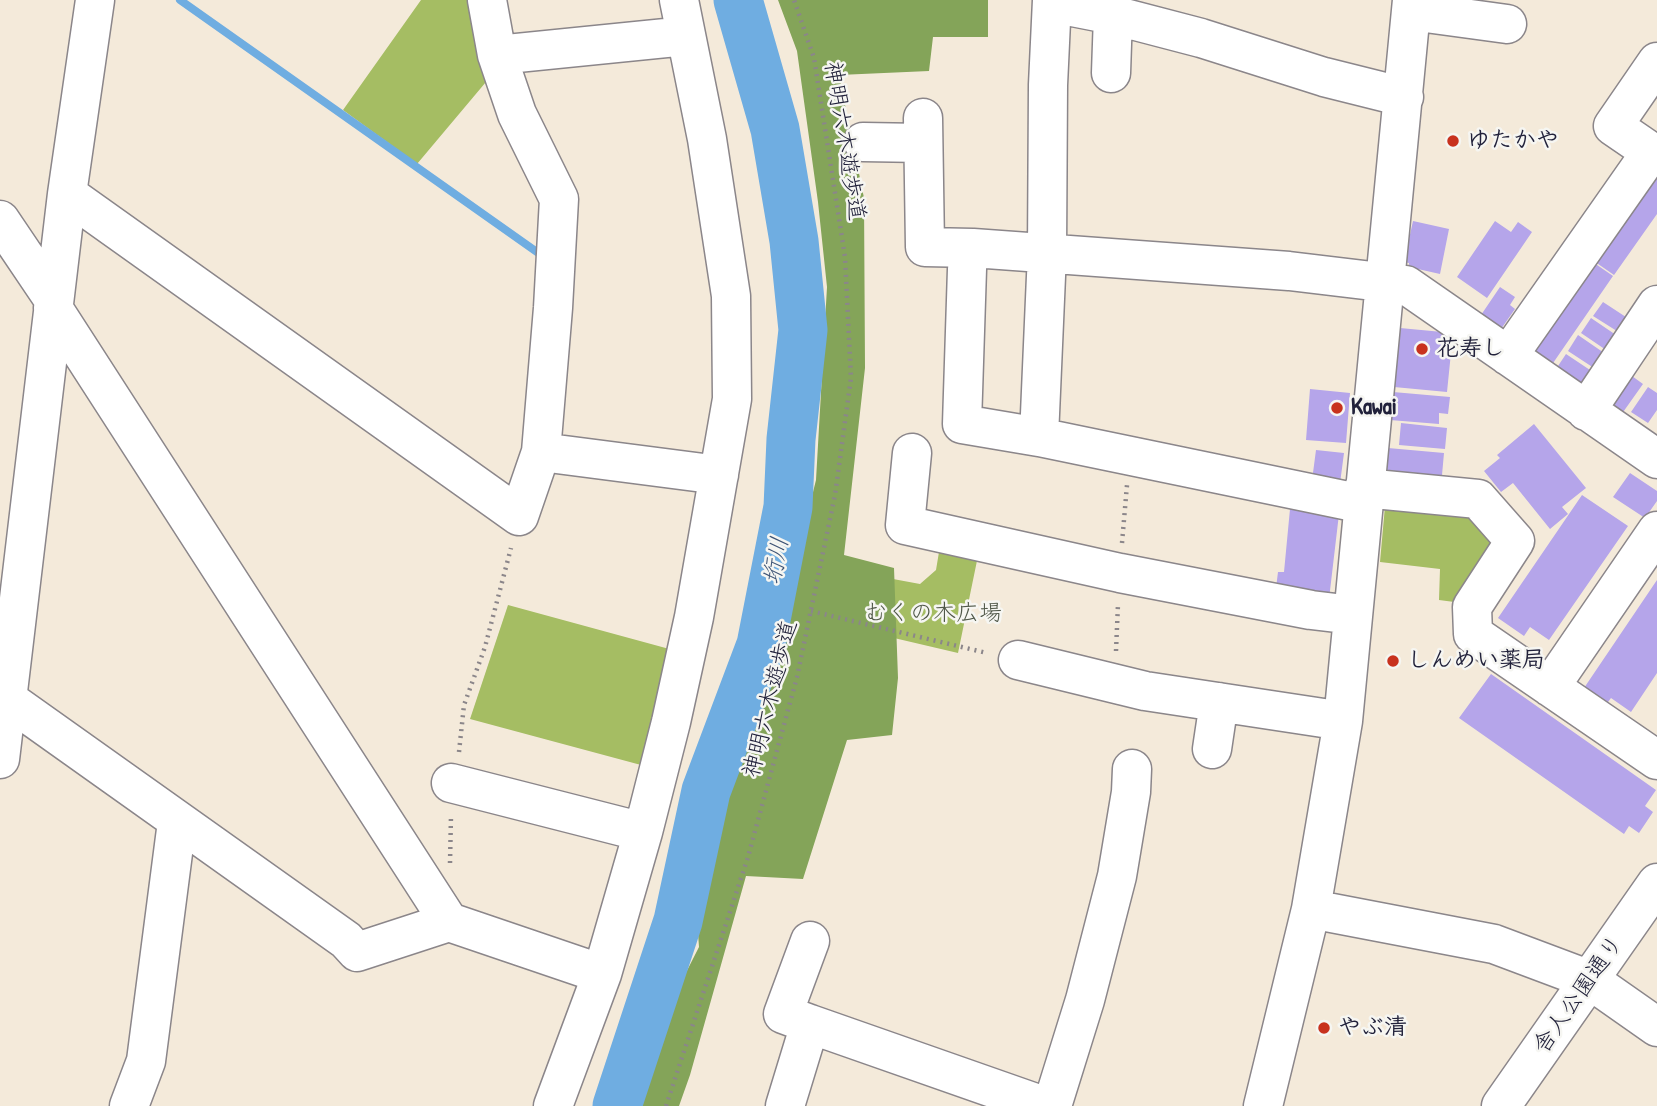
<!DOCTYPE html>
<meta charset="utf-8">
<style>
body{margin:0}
canvas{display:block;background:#f4eada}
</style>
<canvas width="1657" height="1106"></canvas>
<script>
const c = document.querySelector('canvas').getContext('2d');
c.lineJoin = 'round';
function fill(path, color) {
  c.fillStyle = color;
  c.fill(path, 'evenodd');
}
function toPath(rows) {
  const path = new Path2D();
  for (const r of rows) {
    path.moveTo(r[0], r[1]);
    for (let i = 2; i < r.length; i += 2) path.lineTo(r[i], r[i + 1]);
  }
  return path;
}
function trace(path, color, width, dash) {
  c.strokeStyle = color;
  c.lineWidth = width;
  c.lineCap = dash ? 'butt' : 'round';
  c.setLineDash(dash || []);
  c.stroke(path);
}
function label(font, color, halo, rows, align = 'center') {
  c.font = font + ' "Patrick Hand","Klee One",sans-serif';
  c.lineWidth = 5;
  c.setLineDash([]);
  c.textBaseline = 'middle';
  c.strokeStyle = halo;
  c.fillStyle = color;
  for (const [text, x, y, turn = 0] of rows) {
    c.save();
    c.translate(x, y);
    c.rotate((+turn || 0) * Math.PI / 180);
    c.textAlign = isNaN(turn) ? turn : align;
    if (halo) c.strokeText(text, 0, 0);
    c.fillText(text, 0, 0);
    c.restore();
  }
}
fill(toPath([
 [421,0,476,0,491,76,417,164,343,110],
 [1386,495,1473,504,1504,541,1462,603,1439,600,1440,569,1380,562],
 [940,546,979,551,958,653,813,619,823,566,920,584,936,570],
 [508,605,673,650,641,765,470,719]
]), '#a5bd63');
fill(toPath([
 [778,0,988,0,988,37,933,37,929,71,839,75,864,198,865,368,844,555,894,568,898,678,892,735,847,740,803,879,746,876,690,1075,679,1106,634,1106,672,1000,699,947,695,893,755,691,791,581,816,480,827,287,818,202,797,51]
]), '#84a459');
trace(toPath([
 [180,0,544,257]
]), '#6fade1', 8);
trace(toPath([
 [617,1106,678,921,706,791,761,645,788,507,791,439,803,330,794,241,775,129,738,0]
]), '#6fade1', 49);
fill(toPath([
 [1648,171,1657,177,1657,214,1614,275,1588,257],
 [1413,221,1449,229,1440,274,1409,267,1409,263,1404,262],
 [1495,221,1511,232,1518,222,1532,232,1487,298,1457,277],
 [1587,258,1613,276,1551,366,1524,347],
 [1500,287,1515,297,1510,305,1515,309,1501,329,1481,315],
 [1603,302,1629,319,1620,333,1593,316],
 [1591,318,1616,335,1606,350,1581,333],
 [1400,328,1453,333,1447,392,1394,387],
 [1578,335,1610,357,1600,372,1568,351],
 [1566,354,1590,370,1580,385,1556,369],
 [1625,371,1643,384,1621,415,1609,408],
 [1648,387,1657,393,1657,410,1648,423,1631,412],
 [1310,389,1350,393,1346,443,1306,440],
 [1393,392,1450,397,1448,414,1439,413,1439,424,1390,420],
 [1401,423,1447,428,1445,449,1399,445],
 [1534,424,1586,488,1562,507,1568,514,1550,529,1513,483,1501,492,1484,471,1500,458,1497,455],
 [1388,448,1444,453,1441,486,1385,481],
 [1316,450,1344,453,1339,491,1311,488],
 [1630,473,1657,491,1657,501,1645,518,1613,497],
 [1582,495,1628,526,1549,640,1530,627,1524,636,1498,618],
 [1290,509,1339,514,1329,599,1275,596,1278,572,1284,572],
 [1657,580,1657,673,1631,712,1611,698,1605,706,1582,691],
 [1491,674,1656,790,1645,806,1653,812,1639,833,1629,826,1624,834,1459,718]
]), '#b5a5ea');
const minor = toPath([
 [1052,0,1048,85,1047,253,1039,437,1363,504],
 [1052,3,1113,15,1201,38,1324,77,1404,97],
 [1411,11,1507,24],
 [497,55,686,36],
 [1111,73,1113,15],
 [923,118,925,247,973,248,1289,271,1406,285,1657,459],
 [863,142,923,143],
 [67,194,519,516,541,452,553,308,559,199,517,114,497,55,487,0],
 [0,220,54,300],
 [967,269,962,424,1039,437],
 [53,308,449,922,602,974],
 [1508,356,1651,152,1613,126,1657,62],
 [1586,411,1657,305],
 [541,452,719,475],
 [912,453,905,525,1120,573,1311,610,1353,615],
 [1364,488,1478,499,1515,541,1472,607,1473,634,1657,760],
 [1018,660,1145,691,1343,721],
 [1550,687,1657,531],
 [0,694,346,940,357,952,449,922],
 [1212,749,1219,702],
 [0,759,67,194,95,0],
 [451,783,643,832],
 [1311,909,1494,944,1590,980,1657,1027],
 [810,941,783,1014,810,1024],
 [129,1106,146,1061,177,822],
 [553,1106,602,974,643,832,671,722,694,617,732,399,731,296,707,139,679,0],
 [785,1106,810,1024,1044,1106],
 [1052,1106,1085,1000,1117,876,1131,792,1132,769],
 [1263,1106,1311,909,1343,721,1412,0],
 [1501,1106,1657,883]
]);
trace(minor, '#8b868a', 41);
trace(toPath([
 [1122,543,1127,485],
 [811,611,987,653],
 [1116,651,1118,604],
 [459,752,464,705,485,647,511,548],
 [450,863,451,816],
 [666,1106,748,857,797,677,835,495,851,378,845,257,814,58,794,0]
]), '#8b868a', 4.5, [2, 5]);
trace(minor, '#fff', 38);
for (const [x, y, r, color] of [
 [1453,141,7,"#c8321e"],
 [1422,349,7,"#c8321e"],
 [1337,408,7,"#c8321e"],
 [1393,661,7,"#c8321e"],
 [1324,1028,7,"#c8321e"]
]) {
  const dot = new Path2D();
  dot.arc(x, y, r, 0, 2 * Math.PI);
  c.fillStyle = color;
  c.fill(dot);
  trace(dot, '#f6f6f2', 2.5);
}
label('23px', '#22223b', '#f6f6f2', [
 ["神明六木遊歩道",844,141,81],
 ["神明六木遊歩道",771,699,-76],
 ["舎人公園通り",1579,995,-55]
]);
label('bold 23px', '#22223b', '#f6f6f2', [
 ["ゆたかや",1467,141],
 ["花寿し",1436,349],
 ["Kawai",1351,408],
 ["しんめい薬局",1407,661],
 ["やぶ清",1338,1028]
], 'left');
label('23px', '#505849', '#f6f6f2', [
 ["むくの木広場",933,614]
]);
label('italic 24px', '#3d5375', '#f6f6f2', [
 ["垳川",777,561,-79]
]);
</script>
